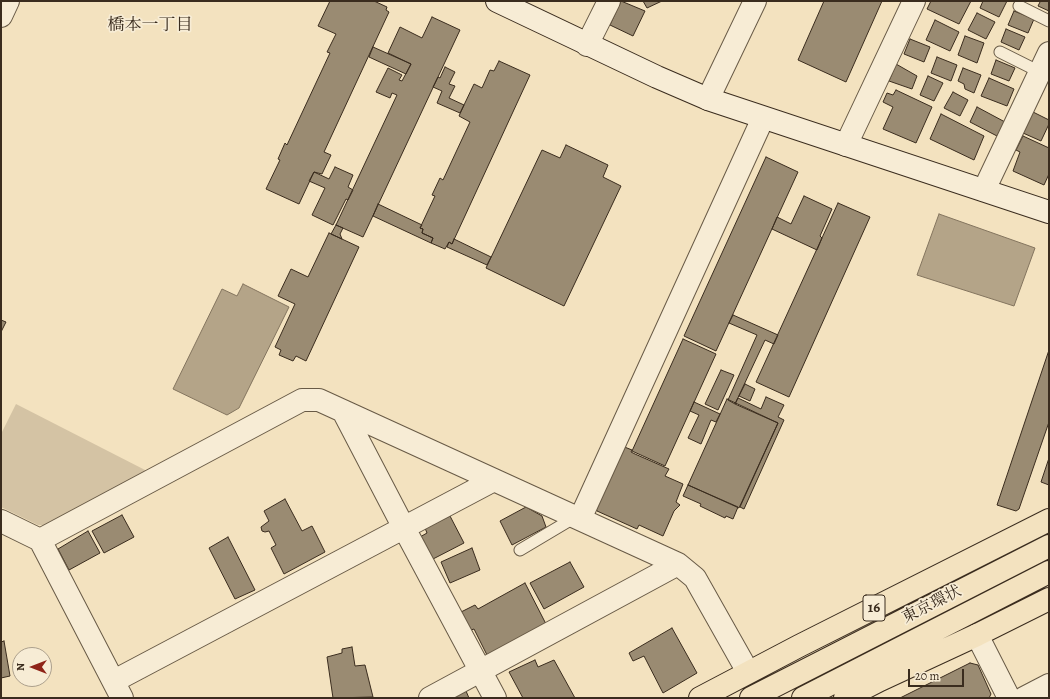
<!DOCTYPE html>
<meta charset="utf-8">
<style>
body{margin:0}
#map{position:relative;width:1050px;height:699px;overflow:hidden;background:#f3e2bf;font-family:Alegreya,serif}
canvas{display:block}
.frame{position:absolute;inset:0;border:2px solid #3a2c1e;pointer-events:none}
.north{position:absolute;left:12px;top:647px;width:40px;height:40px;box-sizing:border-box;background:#f7ecd5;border:1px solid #ab9f8c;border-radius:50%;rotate:270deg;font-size:11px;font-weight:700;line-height:16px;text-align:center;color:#3a2c1e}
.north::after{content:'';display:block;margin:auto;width:14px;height:18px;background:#8f2418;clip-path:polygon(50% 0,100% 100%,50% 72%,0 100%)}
.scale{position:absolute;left:908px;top:669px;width:56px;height:18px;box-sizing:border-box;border:2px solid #3a2c1e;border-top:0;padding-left:5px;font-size:12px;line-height:14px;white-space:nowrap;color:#3a2c1e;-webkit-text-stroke:3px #f7ecd5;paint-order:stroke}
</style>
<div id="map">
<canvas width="1050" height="699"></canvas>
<div class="frame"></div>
<div class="north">N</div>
<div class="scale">20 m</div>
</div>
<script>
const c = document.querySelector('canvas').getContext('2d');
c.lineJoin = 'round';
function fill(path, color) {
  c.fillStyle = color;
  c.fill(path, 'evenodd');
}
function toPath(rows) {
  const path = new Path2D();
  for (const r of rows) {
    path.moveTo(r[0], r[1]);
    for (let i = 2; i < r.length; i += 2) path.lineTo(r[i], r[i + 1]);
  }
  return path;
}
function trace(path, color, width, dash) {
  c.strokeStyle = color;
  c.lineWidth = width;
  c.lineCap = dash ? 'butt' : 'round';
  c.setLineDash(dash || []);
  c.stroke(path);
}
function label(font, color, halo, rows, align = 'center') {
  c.font = font + ' Alegreya,"Noto Serif JP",serif';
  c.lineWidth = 3.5;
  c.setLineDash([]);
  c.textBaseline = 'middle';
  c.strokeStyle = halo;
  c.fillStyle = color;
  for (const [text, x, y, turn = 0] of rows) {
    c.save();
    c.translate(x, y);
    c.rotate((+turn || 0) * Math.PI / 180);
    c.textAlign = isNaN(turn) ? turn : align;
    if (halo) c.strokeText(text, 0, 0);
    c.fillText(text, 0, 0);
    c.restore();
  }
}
fill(toPath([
 [16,404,147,471,48,525,38,525,1,507,1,434]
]), '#d4c3a4');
const water = toPath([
 [939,214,1035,248,1014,306,917,275,939,214],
 [243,284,289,307,239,408,227,415,173,389,222,289,237,296,243,284]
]);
fill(water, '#b4a488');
trace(water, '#83745e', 1);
const building = toPath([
 [330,1,374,1,387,7,386,10,389,12,324,152,331,155,322,174,314,172,299,204,266,189,280,160,278,159,285,143,287,145,330,53,327,52,336,34,318,26,330,1],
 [621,1,645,11,633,36,610,25,621,1],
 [643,1,662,1,647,8,643,1],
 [824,1,882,1,846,82,798,60,824,1],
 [931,1,971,1,959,24,927,9,931,1],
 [983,1,1007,1,999,17,980,8,983,1],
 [1039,1,1049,1,1049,11,1038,6,1040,2,1039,1],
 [1014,11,1034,19,1028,33,1008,25,1014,11],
 [977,13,995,22,986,39,968,30,977,13],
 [432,17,460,30,363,237,336,225,397,95,392,93,390,98,376,92,388,68,402,75,399,80,402,81,411,64,388,53,400,27,422,38,432,17],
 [935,20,959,32,950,51,926,40,935,20],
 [1006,29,1025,37,1019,50,1001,42,1006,29],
 [965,36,984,43,977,63,958,55,965,36],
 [910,39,930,47,924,62,904,54,910,39],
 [373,47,411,64,406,74,369,57,373,47],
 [937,57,957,65,951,81,931,73,937,57],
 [996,60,1015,68,1009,81,991,74,996,60],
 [499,61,530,75,452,244,449,242,445,249,431,243,433,238,422,233,423,229,420,228,435,196,432,195,440,178,443,180,470,122,459,116,464,105,474,84,482,88,490,70,494,71,499,61],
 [896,64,917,76,912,89,889,81,896,64],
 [445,67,455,72,449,84,455,86,449,98,464,105,460,113,437,103,442,91,433,87,438,77,440,78,445,67],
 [963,68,981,75,974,93,965,89,964,84,958,81,963,68],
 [928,76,943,83,934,101,920,95,928,76],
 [989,78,1014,89,1007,106,981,96,989,78],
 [896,90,932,107,916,143,883,129,893,107,883,102,887,93,893,95,896,90],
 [953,92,968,100,960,116,944,108,953,92],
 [977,107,1005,122,997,136,970,122,977,107],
 [1033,112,1049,120,1049,124,1041,141,1023,133,1033,112],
 [941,114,984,136,974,160,930,139,941,114],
 [1023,136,1049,148,1049,174,1044,185,1013,171,1020,152,1016,150,1023,136],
 [566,145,608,165,603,177,621,186,564,306,486,268,542,150,560,158,566,145],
 [766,157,798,172,716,351,684,336,766,157],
 [335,167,353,175,348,187,353,190,348,200,346,199,333,225,312,215,325,188,309,181,314,172,329,179,335,167],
 [804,196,832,209,820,236,822,238,817,250,772,229,777,217,791,224,804,196],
 [838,203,870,217,789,397,756,382,838,203],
 [378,204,422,225,420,228,423,229,422,233,433,238,431,243,373,216,378,204],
 [336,225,343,228,340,234,342,239,331,234,336,225],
 [329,233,359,247,306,361,296,356,293,361,279,355,281,350,275,347,295,304,278,296,291,269,308,277,329,233],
 [454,239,491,257,487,265,447,247,449,242,452,244,454,239],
 [733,315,778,335,774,344,765,340,735,404,728,400,757,335,729,323,733,315],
 [1,320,6,322,1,332,1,320],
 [683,339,716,354,665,466,632,451,683,339],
 [1049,350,1049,422,1019,509,1016,511,997,505,1049,350],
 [721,370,734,375,718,410,705,404,721,370],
 [745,384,755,389,750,401,739,396,745,384],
 [766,397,784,405,778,417,784,420,744,509,740,507,778,423,735,404,738,398,761,409,766,397],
 [727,399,778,423,739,508,688,485,727,399],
 [694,402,720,414,716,422,711,420,701,444,688,438,699,415,690,411,694,402],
 [622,446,632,450,631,452,635,454,669,469,665,476,683,484,676,502,680,505,674,511,663,536,639,525,637,529,597,511,595,506,622,446],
 [1049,458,1049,485,1041,482,1049,458],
 [688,485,738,507,733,519,726,516,725,518,700,506,701,504,683,496,688,485],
 [285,499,302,531,312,526,325,552,284,574,271,548,276,545,269,531,265,532,262,531,261,527,269,521,264,511,285,499],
 [526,507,542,516,546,527,512,545,500,521,526,507],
 [122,515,134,537,104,553,92,531,122,515],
 [450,516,464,543,433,559,420,537,427,533,425,528,450,516],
 [88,531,100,553,69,570,58,549,88,531],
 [228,537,255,590,235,599,209,548,228,537],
 [472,548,480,570,450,583,441,562,472,548],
 [570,562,584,587,544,609,530,583,570,562],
 [525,583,546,624,487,655,474,629,468,631,459,613,475,605,478,609,525,583],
 [672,628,697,673,663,693,644,656,633,661,629,653,672,628],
 [4,641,10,676,1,678,1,642,4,641],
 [352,647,355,666,365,665,373,697,333,698,327,657,342,653,342,649,352,647],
 [535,660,538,667,554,660,575,698,523,698,509,672,535,660],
 [970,663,978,665,991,694,989,698,900,698,970,663],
 [466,691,469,698,453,698,466,691]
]);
fill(building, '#9a8b72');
trace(building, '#3a2c1e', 1);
const lane = toPath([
 [1019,6,1049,21],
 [1000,52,1040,72],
 [520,550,567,522,572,516]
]);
const street = toPath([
 [1,16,8,1],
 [587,45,609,1],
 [708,99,755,1],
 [846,145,914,1],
 [984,190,1049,53],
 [343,411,404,528,495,698],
 [580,519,763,118],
 [1,521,40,540,122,698],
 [40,540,302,400,319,400,678,564,695,578,748,672],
 [977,635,1009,698],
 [114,681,494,480],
 [430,698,678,564],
 [1024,698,1049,685]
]);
const secondary = toPath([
 [497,1,657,77,708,99,1049,212]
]);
const highway = toPath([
 [700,698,799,646,1049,520],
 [751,698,1049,546],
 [803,698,1049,572],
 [845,698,880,680,977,635,1049,599]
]);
trace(lane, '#685a46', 13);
trace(street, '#685a46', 24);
trace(secondary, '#3a2c1e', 24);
trace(highway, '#3a2c1e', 24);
trace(lane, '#f7ecd5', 11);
trace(street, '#f7ecd5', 22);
trace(secondary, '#f7ecd5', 22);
trace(highway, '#f3e2bf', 22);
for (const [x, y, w] of [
 [874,608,22]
]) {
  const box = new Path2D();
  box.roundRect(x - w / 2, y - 13, w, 26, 3);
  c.fillStyle = '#f7ecd5';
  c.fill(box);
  trace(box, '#3a2c1e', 1);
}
label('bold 15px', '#3a2c1e', null, [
 ["16",874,608]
]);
label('16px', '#3a2c1e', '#f7ecd5', [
 ["東京環状",932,605,-27]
]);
label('17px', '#3a2c1e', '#f7ecd5', [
 ["橋本一丁目",150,26]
]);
</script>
